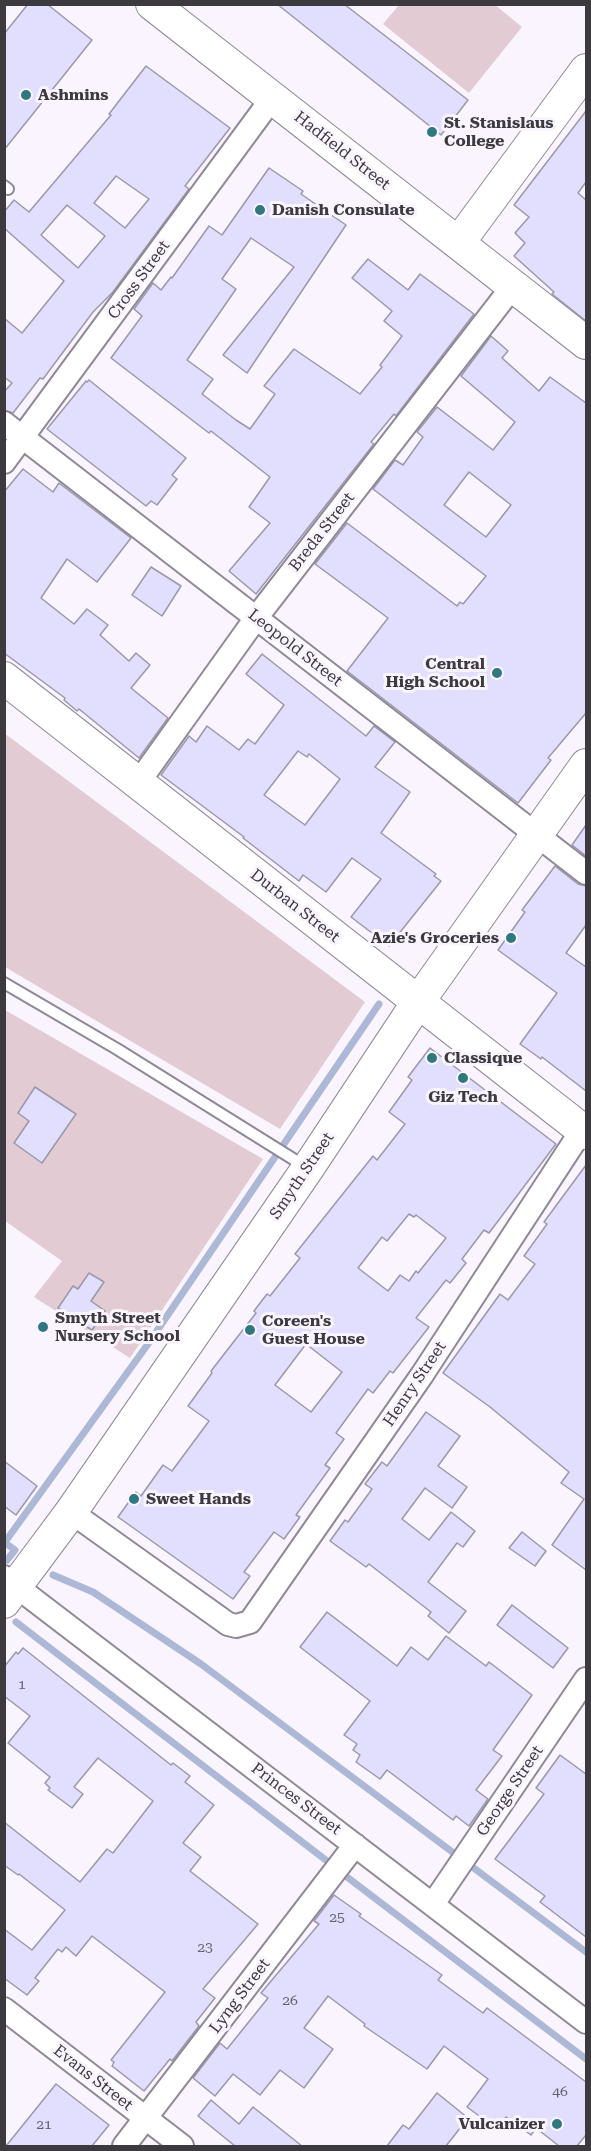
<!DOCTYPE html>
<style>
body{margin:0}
#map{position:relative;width:591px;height:2151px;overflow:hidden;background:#faf4ff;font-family:"Roboto Serif",serif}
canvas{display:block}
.frame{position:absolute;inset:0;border:6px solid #3c393f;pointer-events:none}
</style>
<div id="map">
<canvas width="591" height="2151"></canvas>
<div class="frame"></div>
</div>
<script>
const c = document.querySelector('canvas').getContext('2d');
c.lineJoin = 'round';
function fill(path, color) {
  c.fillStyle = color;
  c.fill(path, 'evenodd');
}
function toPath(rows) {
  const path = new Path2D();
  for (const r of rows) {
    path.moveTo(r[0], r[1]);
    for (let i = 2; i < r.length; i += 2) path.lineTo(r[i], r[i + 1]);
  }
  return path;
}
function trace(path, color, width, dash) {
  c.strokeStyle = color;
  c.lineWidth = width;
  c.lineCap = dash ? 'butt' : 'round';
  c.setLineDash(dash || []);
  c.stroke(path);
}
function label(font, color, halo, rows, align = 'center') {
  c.font = font + ' "Roboto Serif",serif';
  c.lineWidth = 6;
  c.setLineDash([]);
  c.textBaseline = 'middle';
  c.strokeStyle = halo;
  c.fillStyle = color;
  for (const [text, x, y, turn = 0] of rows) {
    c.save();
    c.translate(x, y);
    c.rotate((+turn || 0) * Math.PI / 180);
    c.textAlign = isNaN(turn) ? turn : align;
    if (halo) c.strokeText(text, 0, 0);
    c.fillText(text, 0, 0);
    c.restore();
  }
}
fill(toPath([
 [494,4,522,27,469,93,383,24,399,5],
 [4,733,365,1002,280,1129,5,967],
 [5,1010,263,1159,130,1358,34,1297,62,1261,5,1221]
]), '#e2cbd3');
trace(toPath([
 [4,1542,15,1550,7,1560],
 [5,1542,148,1344,379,1004],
 [53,1575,93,1592,201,1664,586,1952],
 [16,1622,327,1861],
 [347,1877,586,2059]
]), '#acb8d6', 7);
const building = toPath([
 [28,4,47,4,92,40,4,150,4,34,28,4],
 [277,4,344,4,468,100,441,135,277,4],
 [146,66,230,128,185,186,189,189,113,292,93,312,43,379,40,378,13,413,4,410,4,392,12,383,4,377,4,318,22,333,64,281,4,228,4,212,14,200,29,212,111,115,109,114,146,66],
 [116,176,149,199,125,228,94,203,116,176],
 [67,205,105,236,78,268,41,235,67,205],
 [586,111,586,182,578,193,586,200,586,321,552,294,554,292,514,256,525,243,515,233,529,217,514,205,586,111],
 [269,168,303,191,301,194,346,225,247,373,223,355,294,267,251,238,222,279,236,289,187,360,213,379,202,394,236,420,250,429,275,394,264,386,294,349,360,394,382,367,380,365,402,336,384,321,392,311,352,278,368,259,408,290,420,274,474,314,396,416,394,414,371,442,374,444,256,594,229,571,270,523,249,507,270,477,211,431,209,433,111,358,142,316,134,309,153,283,161,290,171,277,172,278,209,226,222,235,269,168],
 [491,336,508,351,502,358,539,391,550,377,586,403,586,713,548,758,551,760,518,803,347,671,388,618,315,564,347,523,457,606,460,602,463,604,486,576,373,489,395,460,403,465,423,437,417,432,437,407,493,450,515,422,461,376,491,336],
 [469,472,511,505,486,537,444,505,469,472],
 [89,380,186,458,172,475,177,479,157,505,151,501,146,506,47,429,86,381,87,382,89,380],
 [23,469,53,492,59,483,131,538,97,582,67,559,41,598,74,624,87,609,108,625,100,635,129,661,136,653,150,665,131,688,168,718,139,758,79,709,77,711,64,700,65,698,4,653,4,492,23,469],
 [151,567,181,586,162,616,132,595,151,567],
 [262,654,366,736,374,726,395,742,375,767,410,792,381,833,436,874,434,876,441,881,389,946,351,917,381,879,352,858,326,892,303,875,299,881,243,838,244,837,161,775,189,736,196,742,207,726,239,750,248,739,255,744,284,705,246,674,262,654],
 [298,751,307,757,309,754,340,779,305,825,264,795,298,751],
 [586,825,586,856,572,845,586,825],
 [555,866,578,884,586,886,586,925,566,953,586,967,586,1091,542,1057,541,1059,520,1044,557,993,498,950,525,912,522,910,555,866],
 [430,1048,556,1144,489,1233,484,1230,462,1259,466,1263,450,1283,446,1280,416,1318,429,1327,393,1373,390,1371,373,1393,368,1389,336,1433,344,1439,325,1465,330,1468,296,1515,300,1517,284,1539,274,1532,244,1572,250,1576,233,1599,118,1517,136,1492,141,1496,163,1465,172,1471,209,1421,188,1406,212,1373,211,1371,256,1313,254,1311,267,1294,270,1296,300,1258,295,1254,373,1156,377,1160,405,1124,389,1112,412,1080,408,1077,430,1048],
 [409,1214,414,1217,416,1215,446,1238,418,1273,416,1271,409,1281,400,1275,388,1291,358,1268,382,1237,387,1241,409,1214],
 [306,1344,342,1372,311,1412,275,1385,306,1344],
 [35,1087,76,1114,42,1163,14,1143,29,1121,18,1113,35,1087],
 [586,1165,586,1570,552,1545,584,1499,561,1483,569,1472,490,1407,443,1373,500,1294,508,1300,535,1264,524,1256,547,1224,544,1222,586,1165],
 [89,1273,104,1282,91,1301,105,1311,92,1330,58,1308,73,1286,78,1289,89,1273],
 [426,1412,460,1436,438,1466,467,1487,452,1508,425,1488,402,1519,429,1540,451,1512,475,1531,463,1547,457,1543,428,1582,466,1611,449,1633,428,1616,431,1612,369,1564,366,1567,330,1541,345,1520,348,1522,372,1489,365,1484,382,1462,387,1466,426,1412],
 [4,1461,37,1486,16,1515,4,1506,4,1461],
 [522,1532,546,1551,535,1566,509,1548,522,1532],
 [512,1605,568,1648,553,1668,497,1625,512,1605],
 [327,1612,397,1666,411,1647,428,1660,446,1636,486,1666,489,1662,532,1695,493,1750,502,1756,476,1790,488,1799,469,1826,456,1816,453,1820,387,1770,380,1779,356,1762,360,1755,353,1750,357,1744,344,1735,370,1701,300,1647,327,1612],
 [23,1648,171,1765,173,1763,190,1776,185,1782,214,1805,183,1843,201,1857,190,1871,258,1924,203,1989,215,1998,196,2022,199,2026,172,2061,170,2059,144,2091,112,2066,114,2062,111,2060,165,1992,92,1936,76,1956,66,1947,62,1952,58,1949,35,1978,39,1981,27,1995,4,1978,4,1929,32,1950,65,1910,19,1874,18,1875,4,1865,4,1822,80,1882,107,1849,113,1853,153,1801,98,1758,74,1787,83,1794,72,1808,48,1790,50,1788,45,1783,50,1777,8,1743,30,1716,4,1696,4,1667,16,1652,18,1654,23,1648],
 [560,1755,586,1774,586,1937,540,1902,545,1896,495,1859,544,1794,536,1788,560,1755],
 [334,1895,361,1914,359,1916,442,1975,438,1980,483,2013,487,2008,586,2082,586,2135,577,2146,559,2146,536,2128,531,2135,506,2117,497,2129,467,2107,488,2079,444,2046,427,2069,364,2026,365,2024,328,1996,304,2028,333,2049,304,2088,280,2070,260,2095,233,2074,215,2096,193,2078,220,2043,227,2049,268,1998,261,1993,319,1924,314,1921,334,1895],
 [56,2084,109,2125,92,2146,6,2146,56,2084],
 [437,2093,468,2118,446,2146,387,2146,403,2125,409,2129,437,2093],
 [211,2100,239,2124,253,2107,302,2146,235,2146,198,2116,211,2100]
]);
fill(building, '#e1defe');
trace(building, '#9a98a9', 1.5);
const lane = toPath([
 [4,186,8,189],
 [4,983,117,1049,306,1167]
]);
const street = toPath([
 [4,423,586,873],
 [4,462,273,97],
 [138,783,256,618,513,286],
 [71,1512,228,1624,236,1626,250,1622,422,1375,582,1130],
 [4,1577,586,2022],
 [433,1904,586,1679],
 [4,2009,182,2146],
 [124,2146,355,1845]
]);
const secondary = toPath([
 [152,4,586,343],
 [459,242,586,70],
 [4,678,586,1133],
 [4,1602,71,1512,308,1168,418,1002,586,765]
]);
trace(lane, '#908897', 14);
trace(street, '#908897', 26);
trace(secondary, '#908897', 34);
trace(lane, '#fff', 10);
trace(street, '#fff', 22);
trace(secondary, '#fff', 32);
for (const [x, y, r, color] of [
 [26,95,6,"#2f787f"],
 [432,132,6,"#2f787f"],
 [260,210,6,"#2f787f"],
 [497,673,6,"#2f787f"],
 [511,938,6,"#2f787f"],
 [432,1058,6,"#2f787f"],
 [463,1078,6,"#2f787f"],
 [43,1327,6,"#2f787f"],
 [250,1330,6,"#2f787f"],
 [134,1499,6,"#2f787f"],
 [557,2124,6,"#2f787f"]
]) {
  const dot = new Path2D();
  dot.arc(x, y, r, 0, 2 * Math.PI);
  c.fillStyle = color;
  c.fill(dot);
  trace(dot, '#faf4ff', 2);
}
label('14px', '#65626f', null, [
 ["1",22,1685],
 ["25",337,1918],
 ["23",205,1948],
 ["26",290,2001],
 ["46",560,2092],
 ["21",44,2125]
]);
label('bold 16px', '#3c393f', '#faf4ff', [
 ["Ashmins",38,95],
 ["St. Stanislaus",444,123],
 ["College",444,141],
 ["Danish Consulate",272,210],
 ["Central",485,664,"right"],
 ["High School",485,682,"right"],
 ["Azie's Groceries",499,938,"right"],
 ["Classique",444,1058],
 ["Giz Tech",463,1097,"center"],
 ["Smyth Street",55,1318],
 ["Nursery School",55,1336],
 ["Coreen's",262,1321],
 ["Guest House",262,1339],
 ["Sweet Hands",146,1499],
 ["Vulcanizer",545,2124,"right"]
], 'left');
label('16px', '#3c393f', '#faf4ff', [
 ["Hadfield Street",342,151,38],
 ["Cross Street",139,280,-54],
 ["Breda Street",322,532,-52],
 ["Leopold Street",295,648,38],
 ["Durban Street",295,906,38],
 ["Smyth Street",302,1176,-56],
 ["Henry Street",415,1384,-56],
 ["George Street",510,1791,-56],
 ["Princes Street",296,1799,37],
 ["Lyng Street",240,1996,-53],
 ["Evans Street",93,2078,38]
]);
</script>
